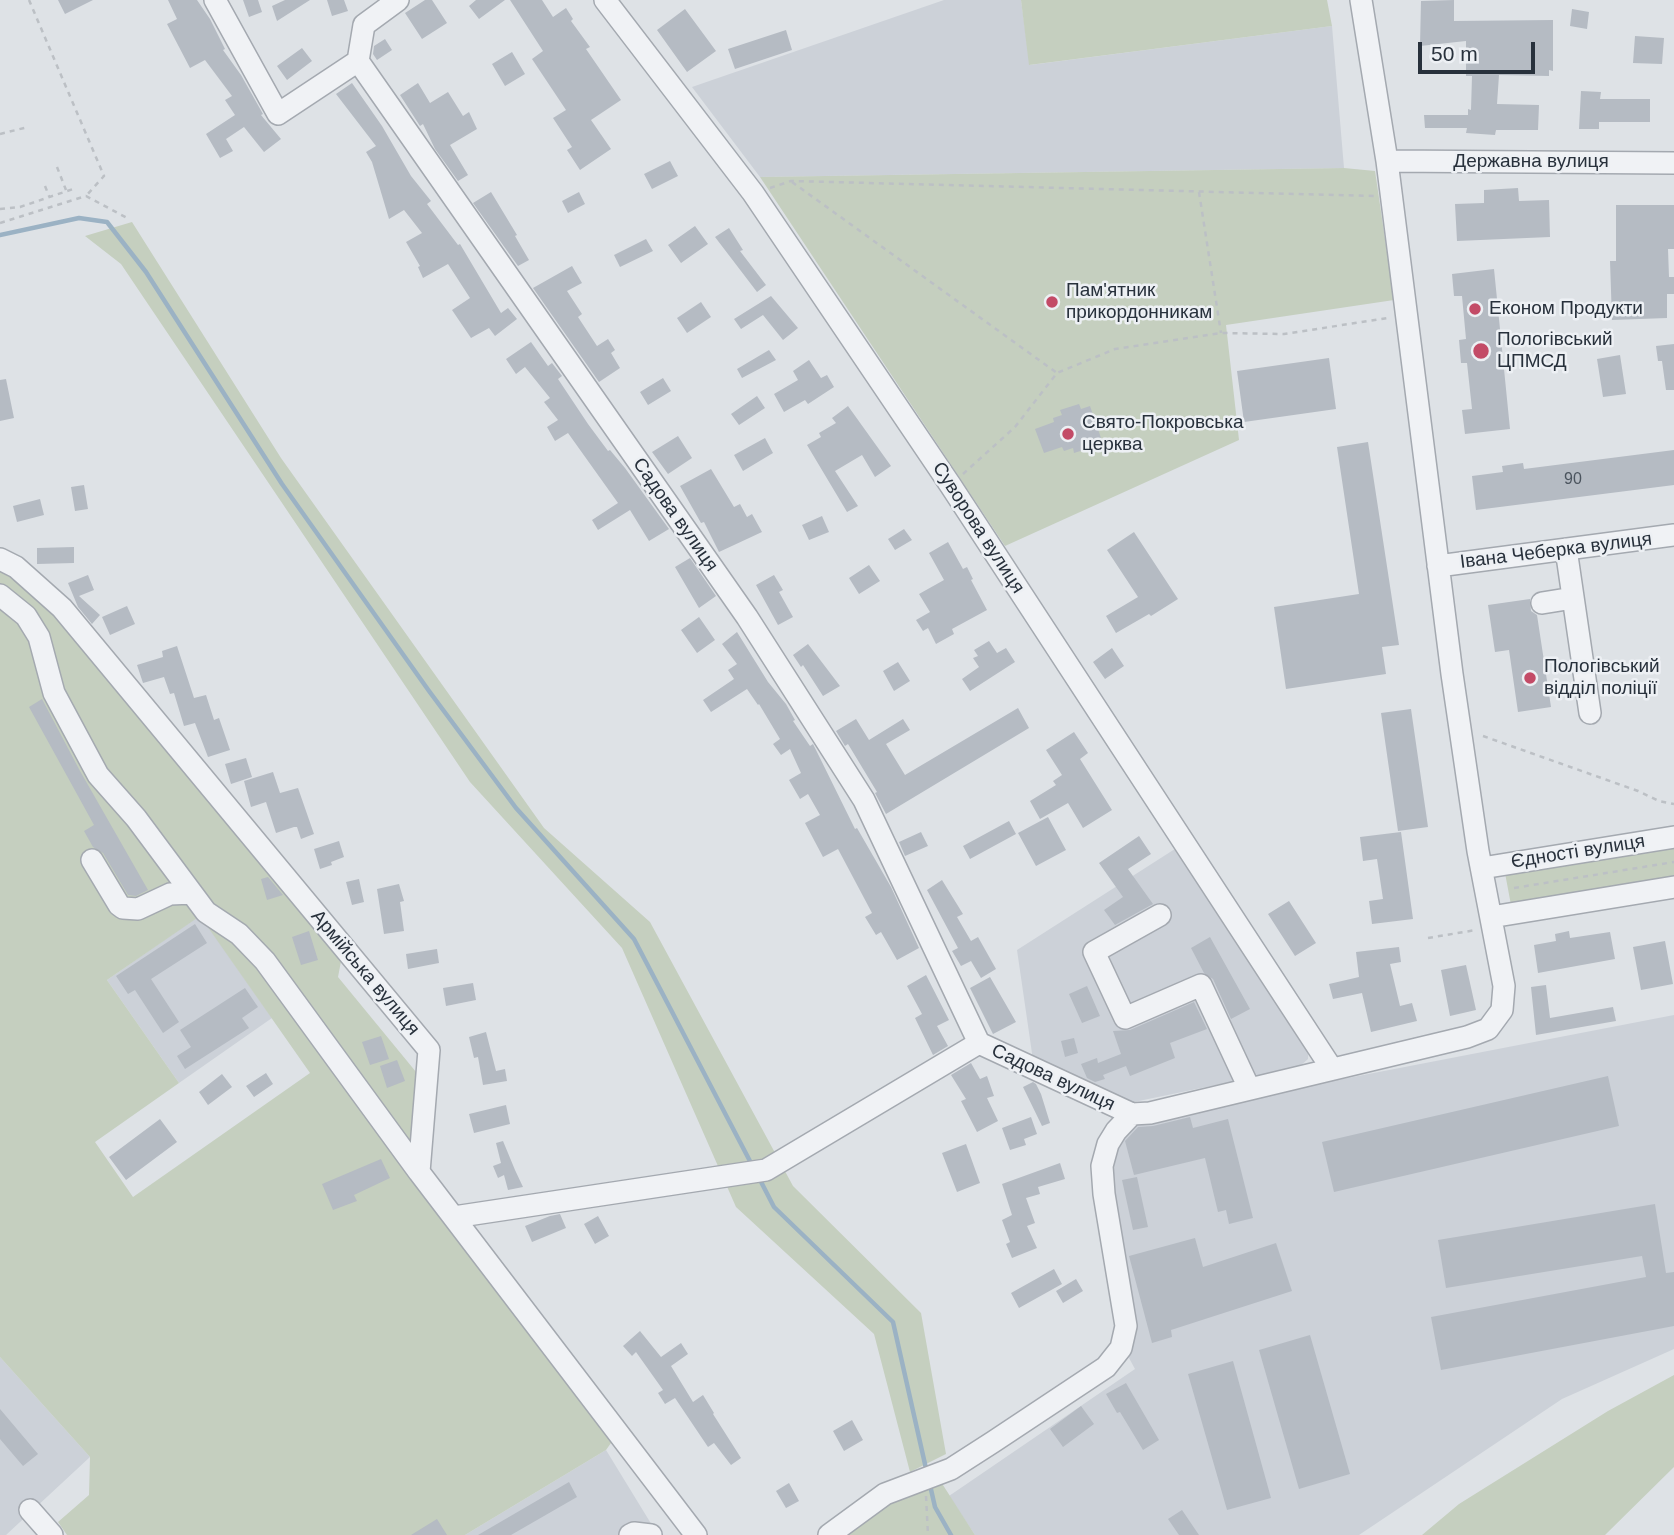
<!DOCTYPE html>
<meta charset="utf-8">
<style>
body{margin:0}
#map{position:relative;width:1674px;height:1535px;overflow:hidden;background:#dee2e6;font-family:Helvetica,sans-serif}
canvas{display:block}
.scale{position:absolute;left:1418px;top:42px;width:117px;height:32px;box-sizing:border-box;border:4px solid #28313c;border-top:0;padding-left:9px;font-size:21px;line-height:24px;white-space:nowrap;color:#28313c;-webkit-text-stroke:5px #edf0f4;paint-order:stroke}
</style>
<div id="map">
<canvas width="1674" height="1535"></canvas>
<div class="scale">50 m</div>
</div>
<script>
const c = document.querySelector('canvas').getContext('2d');
c.lineJoin = 'round';
function fill(path, color) {
  c.fillStyle = color;
  c.fill(path, 'evenodd');
}
function toPath(rows) {
  const path = new Path2D();
  for (const r of rows) {
    path.moveTo(r[0], r[1]);
    for (let i = 2; i < r.length; i += 2) path.lineTo(r[i], r[i + 1]);
  }
  return path;
}
function trace(path, color, width, dash) {
  c.strokeStyle = color;
  c.lineWidth = width;
  c.lineCap = dash ? 'butt' : 'round';
  c.setLineDash(dash || []);
  c.stroke(path);
}
function label(font, color, halo, rows, align = 'center') {
  c.font = font + ' Helvetica,sans-serif';
  c.lineWidth = 5;
  c.setLineDash([]);
  c.textBaseline = 'middle';
  c.strokeStyle = halo;
  c.fillStyle = color;
  for (const [text, x, y, turn = 0] of rows) {
    c.save();
    c.translate(x, y);
    c.rotate((+turn || 0) * Math.PI / 180);
    c.textAlign = isNaN(turn) ? turn : align;
    if (halo) c.strokeText(text, 0, 0);
    c.fillText(text, 0, 0);
    c.restore();
  }
}
fill(toPath([
 [944,0,1021,0,1030,65,1332,26,1344,168,760,177,692,87],
 [1178,847,1308,1048,1308,1059,1298,1068,1129,1103,1033,1060,1017,950],
 [200,915,272,1018,179,1083,107,980],
 [1674,1015,1674,1349,1562,1399,1359,1535,975,1535,949,1496,1135,1369,1129,1358,1136,1326,1108,1181,1122,1128,1151,1116],
 [0,1357,90,1457,6,1535,0,1535],
 [606,1450,658,1535,465,1535]
]), '#ccd1d8');
fill(toPath([
 [1021,0,1327,0,1332,26,1029,65],
 [1344,168,1375,171,1394,300,1226,325,1239,440,1005,546,760,177],
 [132,222,281,458,544,828,650,922,793,1186,921,1313,946,1454,910,1472,874,1334,736,1207,622,948,470,782,121,264,85,236],
 [0,568,26,583,84,640,343,951,338,977,421,1078,412,1144,616,1436,606,1450,465,1535,67,1535,58,1522,89,1495,90,1457,0,1357],
 [200,916,310,1073,133,1197,95,1142,179,1083,107,980],
 [1674,845,1674,878,1511,905,1505,873],
 [1674,1375,1674,1467,1605,1535,1422,1535,1459,1504,1608,1411],
 [941,1482,975,1535,846,1535,899,1496]
]), '#c5cfbf');
trace(toPath([
 [0,235,79,218,107,222,146,272,282,484,429,691,516,808,634,939,752,1165],
 [758,1176,774,1207,893,1322,927,1473],
 [930,1485,935,1507,951,1535]
]), '#9bb2c4', 4.5);
fill(toPath([
 [58,0,93,0,65,14],
 [168,0,197,0,210,19,225,49,223,50,241,75,263,114,261,115,281,139,264,152,244,127,226,139,233,151,220,158,206,134,235,115,225,100,232,96,205,60,190,68,167,24,177,19],
 [243,0,258,0,262,12,249,17],
 [285,0,310,0,277,21,272,6],
 [327,0,344,0,348,11,332,16],
 [425,0,432,0,447,23,422,39,405,13],
 [476,0,505,0,479,19,469,6],
 [510,0,542,0,553,17,566,8,573,19,571,21,590,47,586,49,621,100,591,120,611,149,580,170,567,150,572,147,553,118,566,110,532,59,543,51],
 [1454,0,1454,21,1553,20,1553,71,1549,70,1549,76,1499,75,1497,104,1539,105,1538,130,1496,130,1495,135,1466,133,1467,128,1425,128,1424,115,1468,115,1468,109,1471,110,1472,76,1466,76,1466,41,1420,46,1421,1],
 [685,9,716,51,687,72,657,30],
 [1572,9,1589,12,1587,29,1570,26],
 [786,30,792,50,735,69,728,49],
 [1635,36,1664,38,1662,64,1633,63],
 [385,39,392,50,377,60,373,54,374,46],
 [302,48,312,61,287,80,277,66],
 [512,52,525,74,505,86,492,64],
 [352,83,382,126,411,176,431,201,427,204,458,245,460,244,501,313,508,308,517,319,495,336,489,328,471,338,452,310,470,298,448,264,423,278,418,267,420,266,406,242,422,233,404,210,389,219,372,162,366,152,376,146,336,94],
 [418,83,430,103,448,92,463,116,469,112,477,129,450,145,468,175,458,181,435,149,423,124,420,126,400,95],
 [1581,91,1601,92,1600,99,1650,99,1650,122,1599,122,1599,129,1579,129],
 [670,161,678,176,652,189,644,174],
 [1518,188,1519,201,1549,200,1550,237,1457,241,1455,204,1484,203,1484,190],
 [491,192,517,235,515,236,529,260,518,266,473,203],
 [579,192,585,204,568,213,562,201],
 [1616,205,1674,205,1674,249,1668,249,1669,277,1674,277,1674,294,1667,294,1667,318,1612,320,1610,261,1616,261],
 [695,226,708,244,681,263,668,245],
 [729,228,743,250,740,251,766,285,757,292,715,237],
 [646,239,653,251,620,267,614,255],
 [572,266,582,283,567,291,582,314,578,317,597,346,608,339,615,350,611,353,620,368,599,382,533,288],
 [1494,269,1510,429,1465,434,1462,410,1472,409,1467,363,1461,363,1459,340,1466,339,1462,296,1454,296,1452,274],
 [771,296,798,328,783,340,763,315,741,329,734,319],
 [701,302,711,317,687,333,677,318],
 [531,342,548,366,552,363,562,376,558,379,588,424,608,451,610,450,625,468,669,529,649,541,630,510,598,530,592,520,618,503,568,433,555,441,547,427,558,420,544,402,550,398,525,367,516,374,506,359],
 [1674,344,1674,390,1666,390,1662,361,1658,361,1656,346],
 [769,350,776,360,742,378,737,369],
 [1620,355,1626,394,1603,397,1597,359],
 [1329,358,1336,409,1244,422,1237,371],
 [809,360,821,378,827,375,834,387,808,404,805,400,784,412,774,394,798,380,793,371],
 [663,378,671,391,648,405,640,392],
 [6,379,14,418,0,421,0,380],
 [757,396,765,408,739,425,731,414],
 [1079,404,1081,409,1090,406,1101,438,1091,442,1093,447,1074,453,1073,448,1064,451,1062,447,1044,453,1035,429,1054,422,1053,418,1062,415,1060,410],
 [848,406,891,466,875,477,862,455,835,471,858,506,847,512,807,445,821,437,819,433,836,423,832,418],
 [678,436,692,458,668,474,652,452],
 [765,438,773,453,743,471,734,455],
 [1368,442,1399,645,1382,647,1386,674,1286,689,1274,607,1359,594,1337,447],
 [1674,450,1674,485,1476,510,1472,476,1503,472,1502,466,1523,463,1524,469],
 [711,469,734,507,740,504,747,517,752,514,762,532,719,552,704,522,701,523,680,486],
 [84,485,88,509,75,511,71,487],
 [40,499,44,515,17,522,13,506],
 [822,516,829,532,809,540,802,525],
 [904,529,912,540,895,550,888,539],
 [1134,532,1178,599,1151,616,1149,614,1116,633,1106,616,1138,597,1107,550],
 [948,542,963,569,967,567,973,579,971,580,987,610,952,629,954,634,936,644,928,628,923,631,916,620,930,612,919,594,944,580,929,553],
 [74,547,74,563,37,564,37,548],
 [690,558,716,596,699,608,675,567],
 [869,565,880,581,859,594,849,578],
 [88,575,94,590,79,596,100,615,92,624,78,607,68,583],
 [774,575,783,590,779,592,793,617,778,625,756,585],
 [1530,599,1531,611,1537,615,1551,707,1518,712,1509,650,1495,652,1488,605],
 [127,606,135,624,110,635,102,617],
 [699,617,715,640,697,653,681,630],
 [737,632,768,682,786,704,795,720,793,721,810,746,813,744,816,750,855,829,857,828,891,887,919,948,897,960,881,932,876,935,865,917,872,913,838,849,823,857,805,823,820,815,808,794,800,799,789,780,801,773,790,749,781,755,773,744,780,739,759,704,758,705,747,689,711,712,703,700,734,679,728,670,737,664,722,644],
 [989,641,997,653,1006,648,1015,662,970,691,962,679,979,667,973,658,978,656,974,650],
 [808,644,840,686,823,696,803,665,801,667,793,655],
 [177,646,194,698,206,695,214,720,219,718,230,750,208,757,195,723,184,726,174,693,170,694,164,677,143,683,137,665,163,657,162,651],
 [1112,648,1124,666,1105,679,1093,662],
 [898,662,910,681,894,691,883,671],
 [42,699,80,771,148,890,136,896,128,895,103,853,93,847,84,831,94,825,29,707],
 [1018,708,1029,728,886,814,875,793,877,792,848,744,845,746,836,731,856,719,869,740,903,719,910,730,886,744,905,775],
 [1411,709,1428,827,1398,831,1381,713],
 [1074,732,1088,753,1080,759,1112,810,1083,828,1068,803,1040,819,1030,801,1056,785,1053,781,1062,775,1046,750],
 [246,758,252,777,231,784,225,764],
 [273,772,280,793,298,788,314,834,301,839,297,827,294,827,276,833,266,802,251,807,244,781],
 [1048,817,1066,850,1036,866,1018,833],
 [1009,821,1016,834,970,859,963,846],
 [921,832,928,846,905,856,899,842],
 [1401,832,1413,919,1372,924,1369,901,1383,899,1377,859,1363,861,1360,837],
 [1139,836,1151,854,1128,869,1153,904,1115,925,1104,910,1123,897,1099,863],
 [339,841,344,857,331,862,332,865,320,869,314,849],
 [268,877,283,895,267,900,261,879],
 [359,879,364,902,352,905,346,882],
 [942,880,963,914,957,917,971,941,978,937,996,969,981,978,971,961,961,966,952,951,958,948,927,890],
 [399,884,404,901,400,902,404,931,384,934,377,889],
 [1289,901,1316,943,1295,956,1268,914],
 [195,924,207,943,151,979,179,1022,163,1033,135,990,128,994,116,976],
 [309,931,318,960,301,965,292,937],
 [1569,931,1570,938,1610,932,1615,959,1538,973,1534,945,1556,941,1555,934],
 [1210,937,1250,1009,1231,1019,1213,979,1204,973,1191,948],
 [1665,941,1673,984,1641,990,1633,947],
 [1399,947,1401,962,1390,964,1400,1006,1412,1003,1417,1021,1371,1032,1362,993,1333,999,1329,984,1359,977,1356,952],
 [437,949,439,963,408,969,406,954],
 [1466,965,1476,1010,1450,1016,1441,970],
 [926,975,949,1020,937,1026,948,1046,933,1055,915,1018,922,1014,907,986],
 [990,977,1016,1022,993,1034,970,988],
 [473,983,476,1000,446,1006,443,988],
 [1546,985,1550,1018,1613,1007,1616,1021,1536,1035,1531,987],
 [1087,986,1100,1016,1082,1023,1069,994],
 [245,988,258,1007,242,1018,249,1028,185,1069,177,1056,191,1047,180,1030],
 [1194,1002,1207,1029,1170,1043,1175,1058,1130,1076,1126,1066,1103,1075,1105,1079,1095,1082,1087,1078,1081,1064,1097,1058,1098,1063,1121,1054,1113,1031,1130,1030],
 [486,1032,496,1071,505,1069,507,1081,483,1085,478,1057,474,1058,469,1037],
 [381,1036,389,1059,370,1065,362,1042],
 [1074,1038,1078,1053,1065,1057,1061,1041],
 [397,1060,405,1081,387,1088,380,1066],
 [971,1063,980,1079,987,1076,994,1096,987,1098,998,1121,977,1132,961,1101,966,1099,951,1075],
 [266,1073,273,1084,254,1097,246,1086],
 [222,1074,232,1087,208,1105,199,1092],
 [1608,1076,1619,1126,1334,1192,1322,1142],
 [1033,1082,1036,1084,1041,1094,1050,1123,1042,1126,1023,1087],
 [506,1105,510,1124,474,1133,469,1114],
 [1031,1117,1037,1134,1024,1139,1026,1145,1010,1150,1002,1128],
 [1190,1117,1193,1128,1228,1119,1253,1218,1229,1224,1226,1210,1218,1212,1205,1158,1134,1175,1125,1141,1138,1127,1153,1126],
 [160,1119,177,1142,126,1180,109,1157],
 [503,1141,515,1170,523,1187,508,1190,504,1175,498,1178,493,1166,501,1163,496,1143],
 [966,1144,980,1183,957,1192,942,1153],
 [381,1159,390,1178,354,1195,357,1201,333,1210,322,1184],
 [1060,1163,1065,1179,1038,1187,1040,1194,1026,1198,1035,1223,1027,1226,1037,1248,1012,1258,1006,1244,1010,1242,1002,1220,1012,1215,1002,1184],
 [1137,1177,1148,1227,1133,1230,1122,1180],
 [1655,1204,1666,1273,1674,1272,1674,1326,1441,1370,1431,1317,1646,1277,1642,1256,1446,1288,1438,1240],
 [560,1214,566,1228,532,1242,525,1226,550,1216],
 [598,1216,609,1236,595,1244,584,1224],
 [1195,1238,1203,1267,1276,1243,1292,1291,1171,1330,1172,1337,1152,1343,1129,1256],
 [1054,1269,1062,1284,1019,1308,1011,1293],
 [1076,1279,1083,1291,1063,1303,1056,1291],
 [640,1331,661,1357,681,1343,688,1354,671,1366,693,1402,703,1395,714,1413,713,1414,741,1458,731,1465,714,1443,708,1447,675,1398,665,1404,658,1393,663,1390,636,1352,632,1356,623,1346],
 [1310,1335,1350,1474,1299,1489,1259,1350],
 [1233,1361,1271,1498,1227,1510,1188,1374],
 [1126,1383,1159,1440,1143,1450,1120,1412,1117,1413,1106,1394],
 [1081,1406,1094,1424,1063,1447,1050,1429],
 [0,1409,38,1454,23,1466,0,1439],
 [852,1420,863,1440,844,1451,833,1431],
 [569,1482,577,1497,511,1535,478,1535],
 [789,1483,799,1501,786,1508,776,1491],
 [1182,1510,1199,1535,1179,1535,1168,1519],
 [437,1519,447,1535,411,1535]
]), '#b5bbc3');
const minor = toPath([
 [215,0,278,114,358,61,747,617,864,800,979,1043,1132,1114],
 [605,0,753,193,951,486,1332,1069],
 [358,61,364,25,398,0],
 [1387,161,1674,163],
 [1566,549,1590,713],
 [0,559,16,567,62,608,429,1050,419,1172,696,1535],
 [1438,566,1674,535],
 [0,595,26,616,39,637,54,693,98,775,136,818,206,912,239,934,265,961,419,1172],
 [1542,603,1573,598],
 [92,860,119,905,123,908,138,909,170,894,192,893],
 [1482,868,1674,837],
 [1160,915,1094,952,1125,1018,1201,985,1249,1088],
 [1491,917,1674,887],
 [454,1217,766,1170,979,1043],
 [30,1510,52,1535],
 [630,1535,634,1533,651,1535],
 [829,1535,885,1494,951,1469,993,1442,1106,1367,1121,1348,1126,1326,1104,1194,1102,1166,1108,1144,1116,1131,1132,1114,1150,1113,1467,1037,1488,1029,1502,1010,1504,986,1478,851,1452,674,1387,161,1361,0]
]);
trace(minor, '#a4a9b0', 24);
trace(toPath([
 [29,0,104,176,86,196],
 [0,134,28,127],
 [57,167,66,190],
 [792,182,1057,373],
 [45,186,49,196],
 [770,188,791,181,1374,196],
 [1199,192,1221,333],
 [0,209,20,207,76,188],
 [0,223,86,196,129,219],
 [963,474,1015,427,1057,373,1115,349,1221,333,1284,334,1388,318],
 [1483,736,1638,791,1659,801,1674,804],
 [1514,888,1674,862],
 [1428,938,1476,930],
 [926,1496,928,1535]
]), '#bcc0c5', 2.5, [5, 5]);
trace(minor, '#f0f2f5', 21);
for (const [x, y, r, color] of [
 [1052,302,7,"#c34b67"],
 [1475,309,7,"#c34b67"],
 [1481,351,9,"#c34b67"],
 [1068,434,7,"#c34b67"],
 [1530,678,7,"#c34b67"]
]) {
  const dot = new Path2D();
  dot.arc(x, y, r, 0, 2 * Math.PI);
  c.fillStyle = color;
  c.fill(dot);
  trace(dot, '#edf0f4', 2.5);
}
label('16px', '#4b545e', null, [
 ["90",1573,480]
]);
label('19px', '#28313c', '#edf0f4', [
 ["Державна вулиця",1531,162],
 ["Садова вулиця",675,515,55],
 ["Суворова вулиця",978,528,57],
 ["Івана Чеберка вулиця",1556,551,-7],
 ["Єдності вулиця",1578,852,-9],
 ["Армійська вулиця",365,973,50],
 ["Садова вулиця",1053,1078,25]
]);
label('19px', '#28313c', '#edf0f4', [
 ["Пам'ятник",1066,291],
 ["прикордонникам",1066,313],
 ["Економ Продукти",1489,309],
 ["Пологівський",1497,340],
 ["ЦПМСД",1497,362],
 ["Свято-Покровська",1082,423],
 ["церква",1082,445],
 ["Пологівський",1544,667],
 ["відділ поліції",1544,689]
], 'left');
</script>
